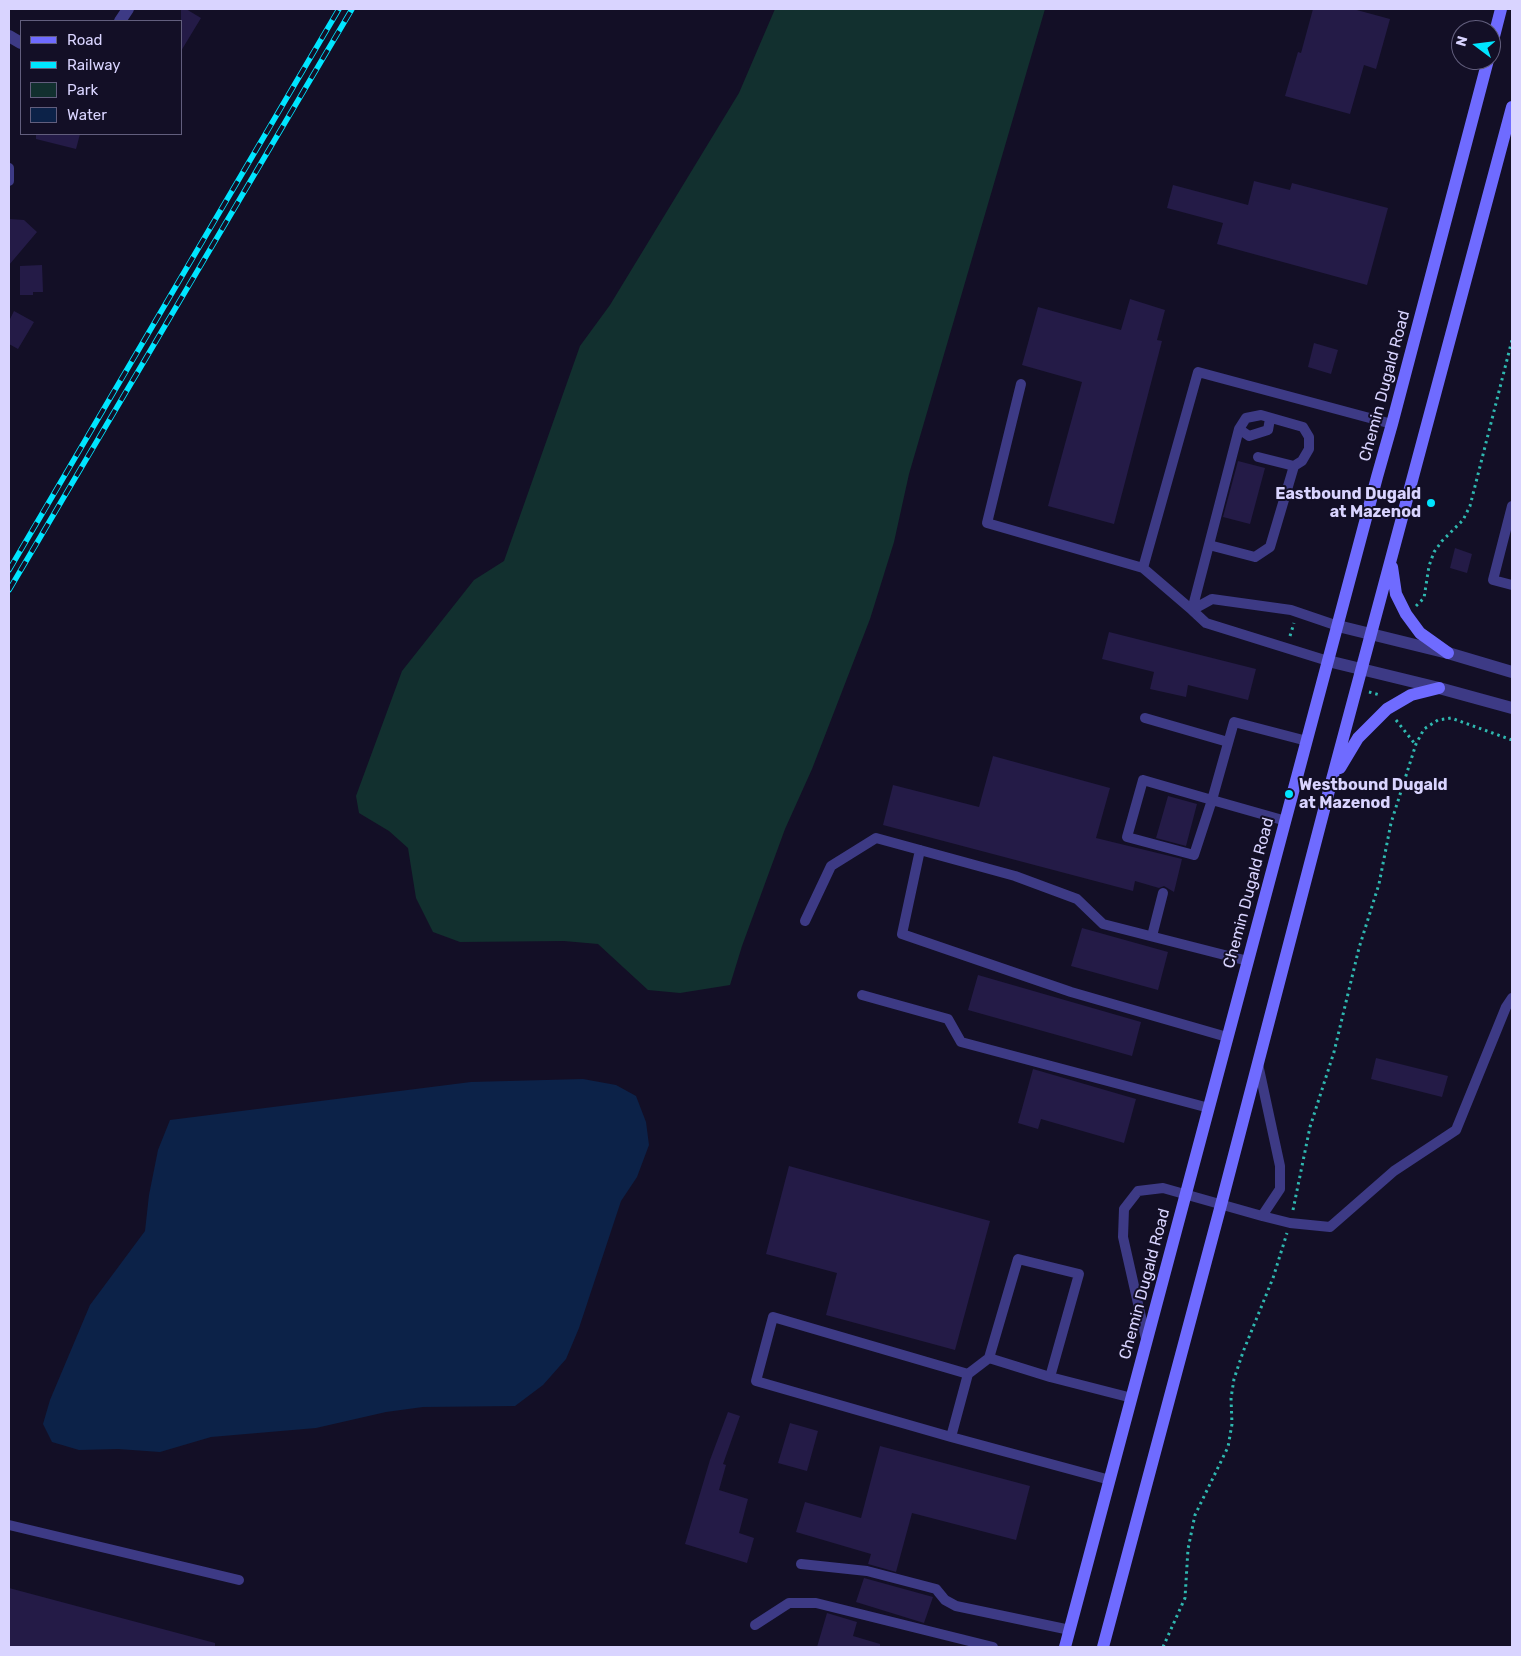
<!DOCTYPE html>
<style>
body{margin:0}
#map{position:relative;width:1521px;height:1656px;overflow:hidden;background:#130f26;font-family:Rubik,sans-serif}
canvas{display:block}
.frame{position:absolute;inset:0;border:10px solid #d9d4ff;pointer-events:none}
.legend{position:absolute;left:20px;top:20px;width:162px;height:115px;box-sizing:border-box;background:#130f26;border:1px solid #625e7d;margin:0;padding:6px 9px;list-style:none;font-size:15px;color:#d9d4ff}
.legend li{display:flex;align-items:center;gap:10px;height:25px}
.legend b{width:25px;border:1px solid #625e7d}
.north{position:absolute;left:1451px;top:20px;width:50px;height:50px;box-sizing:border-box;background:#130f26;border:1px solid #625e7d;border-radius:50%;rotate:285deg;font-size:14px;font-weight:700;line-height:20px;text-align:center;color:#d9d4ff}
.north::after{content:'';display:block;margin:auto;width:18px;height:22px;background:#00e5ff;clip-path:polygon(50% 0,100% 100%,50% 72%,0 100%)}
</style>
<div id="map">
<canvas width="1521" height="1656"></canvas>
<div class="frame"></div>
<ul class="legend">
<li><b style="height:6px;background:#6f6bff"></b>Road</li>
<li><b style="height:6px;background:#00e5ff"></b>Railway</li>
<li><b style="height:14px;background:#12302f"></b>Park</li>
<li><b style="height:14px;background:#0c2248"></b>Water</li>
</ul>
<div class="north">N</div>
</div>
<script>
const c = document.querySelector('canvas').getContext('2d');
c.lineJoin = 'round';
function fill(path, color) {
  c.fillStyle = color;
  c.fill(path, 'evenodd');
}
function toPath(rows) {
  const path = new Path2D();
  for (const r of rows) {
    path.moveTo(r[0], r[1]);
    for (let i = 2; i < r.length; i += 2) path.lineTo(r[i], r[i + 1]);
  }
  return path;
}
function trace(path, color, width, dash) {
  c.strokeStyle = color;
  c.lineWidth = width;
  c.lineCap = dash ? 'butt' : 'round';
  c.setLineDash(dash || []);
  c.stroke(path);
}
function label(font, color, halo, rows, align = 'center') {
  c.font = font + ' Rubik,sans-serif';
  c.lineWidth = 4;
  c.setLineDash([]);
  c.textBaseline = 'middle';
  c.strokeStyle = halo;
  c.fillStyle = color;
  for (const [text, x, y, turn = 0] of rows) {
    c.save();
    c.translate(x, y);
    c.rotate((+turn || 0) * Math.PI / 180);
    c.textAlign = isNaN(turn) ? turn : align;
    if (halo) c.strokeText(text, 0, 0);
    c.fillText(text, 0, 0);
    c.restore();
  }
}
fill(toPath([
 [775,9,1045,9,909,474,894,542,870,619,812,769,785,829,742,946,730,985,680,993,648,990,598,944,564,941,460,942,433,932,416,898,408,848,389,831,359,813,356,796,402,671,474,580,504,561,580,346,610,305,739,93]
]), '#12302f');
fill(toPath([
 [583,1079,616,1085,636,1096,646,1122,649,1145,637,1177,621,1201,579,1328,566,1359,543,1385,515,1406,423,1407,386,1412,316,1428,211,1437,160,1452,118,1449,79,1450,52,1442,43,1424,50,1400,90,1305,145,1231,149,1195,158,1150,170,1120,471,1082]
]), '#0c2248');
fill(toPath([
 [181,9,186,9,201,18,181,51],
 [1313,9,1353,9,1390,19,1376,69,1364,65,1350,114,1285,96,1298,52,1301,53],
 [36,134,80,134,76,149,36,139],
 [1254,181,1290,190,1292,183,1388,208,1367,285,1217,244,1223,223,1167,208,1173,185,1248,205],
 [9,219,24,220,37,232,9,265],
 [42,265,43,292,33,292,33,295,20,295,20,266],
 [1130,299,1165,310,1157,340,1162,341,1114,524,1048,506,1082,382,1022,365,1038,307,1121,330],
 [14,311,34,322,18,349,9,344,9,321],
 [1314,343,1338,350,1331,374,1308,367],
 [1238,461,1265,468,1250,524,1223,517],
 [1455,548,1472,554,1467,573,1450,568],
 [1109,632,1256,669,1248,700,1188,685,1186,697,1150,689,1154,672,1102,659],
 [993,756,1110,788,1096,838,1182,859,1174,892,1164,886,1159,888,1135,881,1133,891,883,825,893,785,979,807],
 [1168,796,1197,804,1186,846,1156,838],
 [1082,928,1168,952,1158,990,1071,966],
 [978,975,1141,1022,1132,1056,968,1010],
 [1376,1058,1448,1076,1442,1097,1371,1079],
 [1033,1069,1136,1099,1124,1143,1041,1119,1038,1129,1018,1123],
 [789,1166,990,1221,955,1350,826,1315,837,1273,766,1254],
 [728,1412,740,1416,723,1464,726,1465,719,1490,748,1499,739,1533,754,1538,747,1563,685,1544,710,1460],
 [790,1423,818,1431,807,1471,778,1463],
 [880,1446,1030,1486,1016,1540,912,1513,896,1572,868,1564,871,1554,796,1532,805,1502,861,1518],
 [864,1578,933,1597,924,1623,856,1602],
 [9,1588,215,1643,215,1647,9,1647],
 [827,1613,857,1622,853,1636,880,1644,880,1647,817,1647]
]), '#241b47');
trace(toPath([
 [1416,606,1424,598,1429,566,1434,552,1442,541,1463,520,1470,506,1512,340],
 [1290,636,1294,623],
 [1369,692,1380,695],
 [1396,720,1415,744],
 [1293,1210,1310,1127,1334,1052,1359,948,1379,884,1391,823,1416,744,1424,729,1438,720,1451,718,1512,740],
 [1163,1647,1185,1598,1188,1549,1195,1515,1228,1447,1232,1424,1231,1398,1234,1379,1243,1352,1273,1278,1287,1233]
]), '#2fb8b0', 3, [2.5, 4]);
trace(toPath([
 [9,168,9,181],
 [1021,384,987,523,1143,568,1192,610,1239,429,1246,418,1261,415,1303,427,1309,437,1309,449,1302,461,1294,466,1270,547,1255,557,1209,545],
 [1239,429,1249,436,1268,430,1270,419],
 [1258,457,1294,466],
 [1512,506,1493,580,1512,585],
 [1143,568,1198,372,1392,424],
 [1328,661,1206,623,1192,610,1212,599,1291,610,1338,626],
 [1145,718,1228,742],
 [1143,780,1212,800,1194,855,1127,837,1143,780],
 [1286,821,1212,800,1234,722,1307,741],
 [920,850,902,934,1071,992,1227,1037],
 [805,921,831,866,876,838,1015,876,1077,899,1103,924,1248,961],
 [1152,936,1163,893],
 [862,995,948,1019,961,1042,1209,1108],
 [1262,1216,1290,1223,1330,1227,1394,1171,1456,1130,1506,1007,1512,998],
 [1146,1339,1123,1237,1124,1209,1138,1191,1163,1188,1262,1216,1280,1189,1280,1166,1258,1064],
 [968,1374,989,1358],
 [1050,1377,1079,1274,1018,1259,989,1358,1050,1377,1132,1398],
 [951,1437,968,1374,773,1317,756,1381,951,1437,1110,1480],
 [9,1525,239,1580],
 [801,1564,867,1571,936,1589,945,1600,956,1606,1070,1630],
 [755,1625,789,1603,816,1603,993,1647]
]), '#3d3a85', 10);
trace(toPath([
 [120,21,128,9],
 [9,36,21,43],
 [1338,626,1448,653,1512,672],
 [1328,661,1439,688,1512,708]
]), '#3d3a85', 12);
trace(toPath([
 [1491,48,1501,9],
 [1392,567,1396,594,1406,614,1420,633,1448,653],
 [1340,768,1358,738,1387,709,1411,695,1439,688],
 [1065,1647,1377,477,1392,424,1488,60],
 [1103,1647,1221,1205,1331,783,1512,107]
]), '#6f6bff', 12);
const rail = toPath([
 [9,570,339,9],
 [9,590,352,9]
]);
trace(rail, '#00e5ff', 5.5);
trace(rail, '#130f26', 4, [11]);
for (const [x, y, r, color] of [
 [1431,503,5,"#00e5ff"],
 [1289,794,5,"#00e5ff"]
]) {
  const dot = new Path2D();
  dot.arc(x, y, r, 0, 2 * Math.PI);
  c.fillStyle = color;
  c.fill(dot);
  trace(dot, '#130f26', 2);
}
label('16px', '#d9d4ff', '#130f26', [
 ["Chemin Dugald Road",1385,386,-75],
 ["Chemin Dugald Road",1249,893,-75],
 ["Chemin Dugald Road",1145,1284,-75]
]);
label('bold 16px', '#d9d4ff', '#130f26', [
 ["Eastbound Dugald",1421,494],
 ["at Mazenod",1421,512],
 ["Westbound Dugald",1299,785,"left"],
 ["at Mazenod",1299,803,"left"]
], 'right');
</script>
